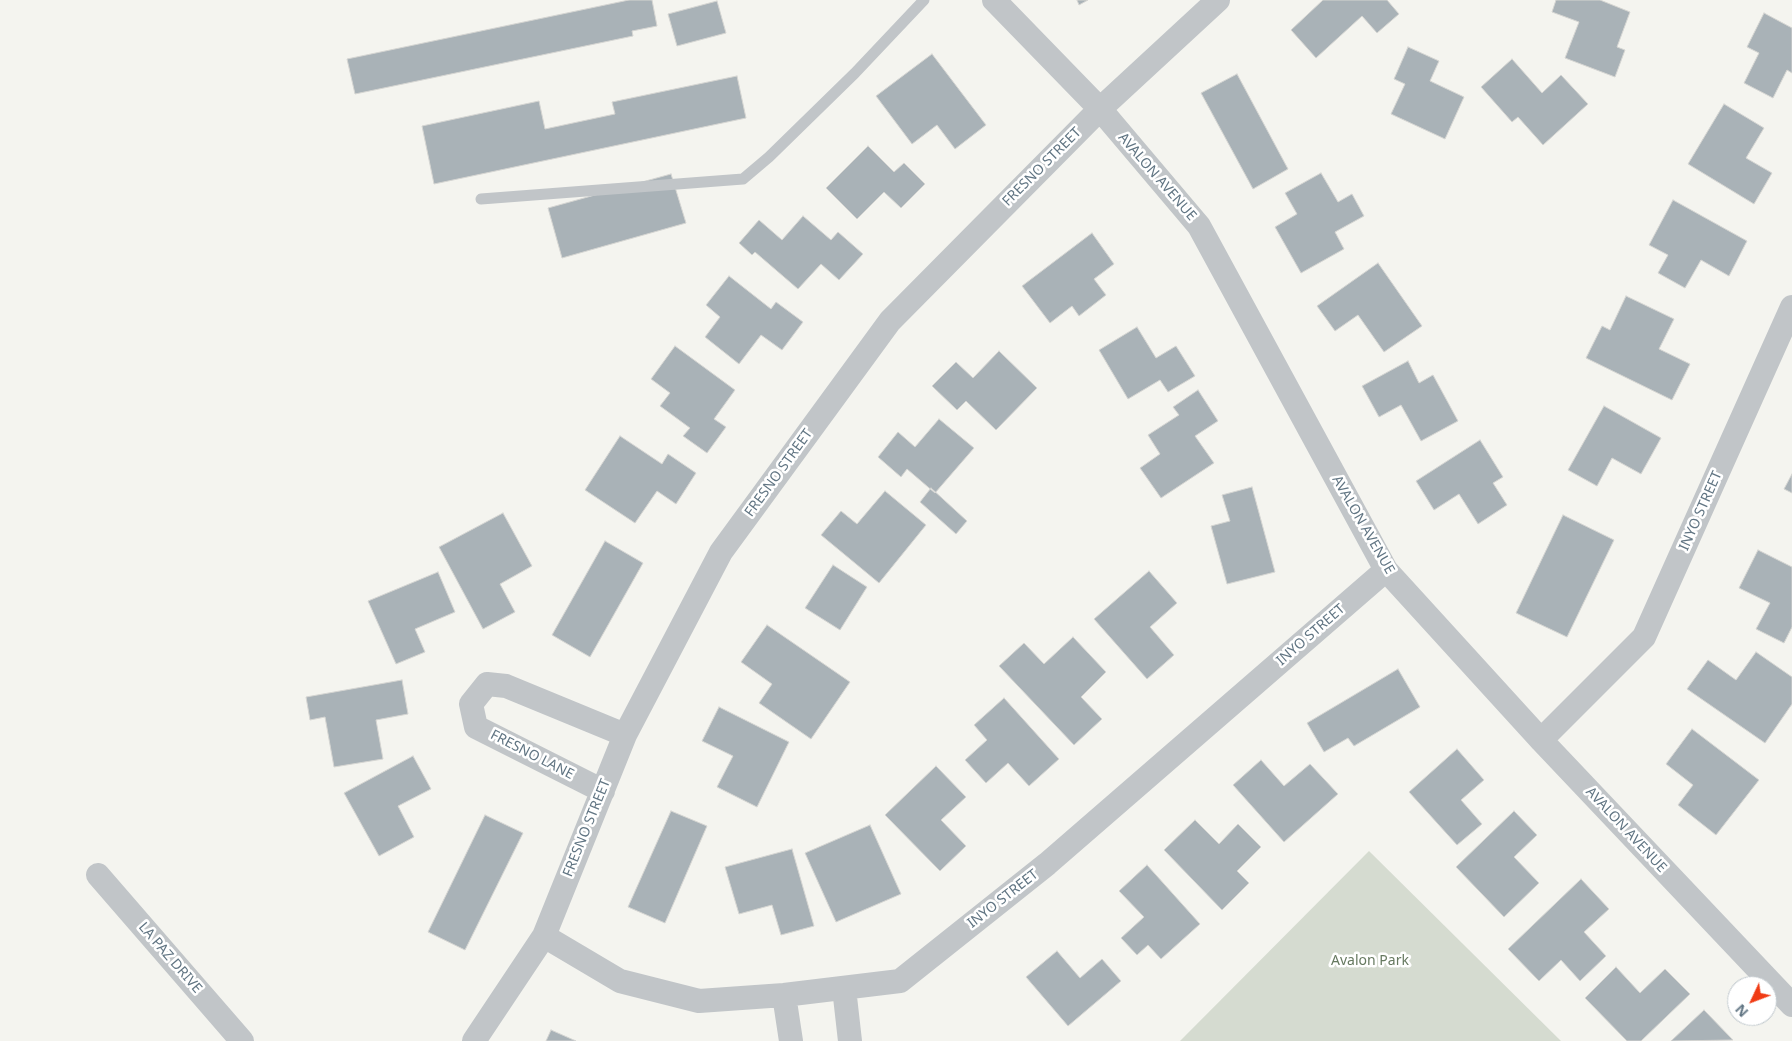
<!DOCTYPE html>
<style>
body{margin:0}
#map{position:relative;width:1792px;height:1041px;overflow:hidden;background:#f4f4ef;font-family:"Noto Sans",sans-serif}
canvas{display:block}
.north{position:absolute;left:1727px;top:976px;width:50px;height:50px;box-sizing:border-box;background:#fff;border:1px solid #c0c8cd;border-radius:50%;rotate:227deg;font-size:14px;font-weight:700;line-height:20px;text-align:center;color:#617583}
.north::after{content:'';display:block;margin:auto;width:18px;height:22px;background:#f03b14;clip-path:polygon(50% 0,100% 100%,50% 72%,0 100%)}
</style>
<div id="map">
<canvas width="1792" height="1041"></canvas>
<div class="north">N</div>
</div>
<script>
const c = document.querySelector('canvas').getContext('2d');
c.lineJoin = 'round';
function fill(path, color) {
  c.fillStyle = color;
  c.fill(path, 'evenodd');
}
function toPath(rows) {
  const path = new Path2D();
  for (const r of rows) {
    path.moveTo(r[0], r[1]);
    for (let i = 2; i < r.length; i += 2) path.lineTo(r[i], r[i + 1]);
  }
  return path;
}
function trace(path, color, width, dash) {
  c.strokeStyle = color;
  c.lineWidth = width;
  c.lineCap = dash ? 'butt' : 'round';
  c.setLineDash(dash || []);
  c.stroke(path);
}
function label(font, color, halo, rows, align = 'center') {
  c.font = font + ' "Noto Sans",sans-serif';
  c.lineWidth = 5;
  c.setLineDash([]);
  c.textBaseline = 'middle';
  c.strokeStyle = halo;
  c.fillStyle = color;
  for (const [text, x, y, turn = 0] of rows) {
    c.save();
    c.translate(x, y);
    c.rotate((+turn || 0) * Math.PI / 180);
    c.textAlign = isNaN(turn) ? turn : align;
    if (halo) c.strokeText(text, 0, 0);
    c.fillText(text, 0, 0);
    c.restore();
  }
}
fill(toPath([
 [1369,851,1561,1041,1180,1041]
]), '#d5dbd0');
const building = toPath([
 [629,0,652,0,657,26,632,31,633,36,355,94,347,59,629,0],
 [1077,0,1088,0,1079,5,1077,0],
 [1323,0,1387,0,1399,14,1377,33,1362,16,1316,58,1291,30,1323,0],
 [1556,0,1600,0,1630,12,1617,47,1625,50,1615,77,1565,58,1579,22,1552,12,1556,0],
 [717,1,726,33,677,46,668,14,717,1],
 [1764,13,1792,28,1792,73,1787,70,1773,98,1744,83,1759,53,1747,47,1764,13],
 [1408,47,1439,61,1430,81,1464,97,1445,139,1391,114,1405,84,1394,79,1408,47],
 [932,54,986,125,955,149,937,125,912,144,876,96,932,54],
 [1512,59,1542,93,1561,75,1588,104,1543,145,1518,117,1512,122,1481,87,1512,59],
 [1237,74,1288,169,1253,189,1201,93,1237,74],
 [737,76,746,118,434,184,422,126,539,101,545,129,615,114,612,102,737,76],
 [1724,104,1764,128,1746,158,1772,173,1754,204,1688,164,1724,104],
 [868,146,894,172,904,163,925,184,901,208,884,192,857,219,826,188,868,146],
 [1321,173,1338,202,1352,194,1364,216,1335,232,1344,249,1301,273,1275,227,1297,214,1285,193,1321,173],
 [671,174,686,223,562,258,548,208,671,174],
 [1673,200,1747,241,1729,276,1701,260,1685,288,1658,273,1668,255,1649,245,1673,200],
 [803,216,831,240,838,232,863,254,839,280,821,264,798,289,755,252,752,255,739,243,759,220,782,240,803,216],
 [1092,233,1114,264,1094,279,1106,295,1079,316,1072,306,1050,323,1022,286,1092,233],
 [1378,263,1422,326,1384,352,1358,315,1335,331,1317,306,1378,263],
 [729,276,771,309,776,302,803,322,782,350,761,335,739,364,705,337,720,317,706,305,729,276],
 [1626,296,1674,319,1659,349,1690,364,1672,400,1586,358,1602,326,1610,330,1626,296],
 [1137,327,1156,358,1176,346,1195,376,1168,392,1160,380,1128,399,1099,350,1137,327],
 [675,346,735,390,714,419,726,427,707,453,683,436,690,428,660,406,670,393,651,379,675,346],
 [999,351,1037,388,996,430,966,401,957,410,932,386,956,362,973,378,999,351],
 [1408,361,1419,383,1433,375,1458,421,1421,441,1401,405,1379,417,1362,386,1408,361],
 [1198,390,1218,421,1195,436,1214,463,1161,498,1140,468,1160,454,1148,435,1179,415,1173,407,1198,390],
 [1604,406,1661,438,1641,474,1612,458,1597,486,1568,470,1604,406],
 [939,419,974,448,935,493,907,469,901,477,878,457,898,432,915,447,939,419],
 [620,436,662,464,668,454,696,473,676,504,657,491,635,523,585,490,620,436],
 [1480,440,1503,477,1493,483,1507,505,1478,524,1459,494,1434,510,1416,481,1480,440],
 [1792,474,1792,493,1784,489,1792,474],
 [1252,487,1275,572,1227,584,1211,526,1230,521,1222,495,1252,487],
 [931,488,967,521,956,534,920,502,931,488],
 [885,491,926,525,879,583,821,535,841,511,857,524,885,491],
 [503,513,532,566,500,584,515,612,483,629,439,547,503,513],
 [1563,515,1614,540,1567,637,1516,613,1563,515],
 [605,541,643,563,590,657,552,635,605,541],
 [1758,550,1792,567,1792,627,1784,643,1756,629,1770,603,1739,588,1758,550],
 [833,565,867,587,840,630,805,608,833,565],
 [1149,571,1177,603,1150,627,1174,655,1147,679,1094,619,1149,571],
 [438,572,455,612,415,629,425,652,396,664,368,601,438,572],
 [767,625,850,682,811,739,759,703,772,684,741,662,767,625],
 [1073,637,1106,672,1081,697,1102,719,1074,745,999,666,1024,643,1044,664,1073,637],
 [1756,652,1792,677,1792,704,1765,743,1687,689,1708,660,1736,680,1756,652],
 [1398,669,1420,707,1354,746,1348,738,1324,752,1307,723,1398,669],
 [402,680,408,714,376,720,383,759,334,767,325,717,310,720,306,697,402,680],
 [1004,698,1059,759,1029,786,1008,763,986,783,965,760,987,740,974,725,1004,698],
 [719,707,789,742,757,807,717,787,733,756,702,741,719,707],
 [1692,729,1759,780,1716,835,1678,805,1693,785,1666,764,1692,729],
 [1457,749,1484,780,1461,800,1482,824,1457,845,1409,792,1457,749],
 [413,756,431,789,398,806,414,837,379,856,344,793,413,756],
 [1261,760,1284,786,1310,764,1338,794,1284,842,1233,785,1261,760],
 [936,766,966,797,941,820,966,846,940,871,885,815,936,766],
 [671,811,707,826,665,923,628,907,671,811],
 [1514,811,1537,835,1514,857,1539,883,1504,917,1456,867,1514,811],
 [485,815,523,833,465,950,428,932,485,815],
 [1195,820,1219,844,1238,824,1261,847,1237,871,1249,883,1222,910,1164,850,1195,820],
 [870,825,901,894,836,922,805,853,870,825],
 [792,849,814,926,781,935,772,905,739,914,725,867,792,849],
 [1147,865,1200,924,1161,959,1148,945,1137,955,1121,938,1144,917,1119,891,1147,865],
 [1581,879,1609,909,1584,932,1606,956,1580,981,1561,960,1539,981,1508,949,1581,879],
 [1057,951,1080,978,1102,959,1121,981,1068,1026,1026,977,1057,951],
 [1616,967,1640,993,1665,969,1690,994,1641,1041,1627,1041,1585,998,1616,967],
 [1704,1010,1733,1040,1671,1041,1704,1010],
 [551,1030,576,1041,546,1041,551,1030]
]);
fill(building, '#a9b2b7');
trace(building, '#d5d5d2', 1);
trace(toPath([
 [481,199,743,179,769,157,855,73,924,0]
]), '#c1c5c8', 11);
trace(toPath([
 [994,0,1100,109,1199,226,1386,570,1541,740,1792,1005],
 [1541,740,1644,637,1792,307],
 [603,791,476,727,471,704,487,684,506,686,625,735],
 [98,875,242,1041],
 [544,936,620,981,699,1001,784,995,900,981,1047,864,1386,570],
 [844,988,850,1041],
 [784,995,791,1041],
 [474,1041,544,936,625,735,721,552,890,321,1100,109,1218,0]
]), '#c1c5c8', 24);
label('14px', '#617583', '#fff', [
 ["FRESNO STREET",1042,167,-45],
 ["AVALON AVENUE",1157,177,49],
 ["FRESNO STREET",779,473,-54],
 ["INYO STREET",1701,511,-66],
 ["AVALON AVENUE",1363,525,60],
 ["INYO STREET",1311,635,-41],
 ["FRESNO LANE",532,755,27],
 ["FRESNO STREET",587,828,-68],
 ["AVALON AVENUE",1626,830,47],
 ["INYO STREET",1003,899,-38],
 ["LA PAZ DRIVE",170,958,49]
]);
label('14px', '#667960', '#fff', [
 ["Avalon Park",1370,961]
]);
</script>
